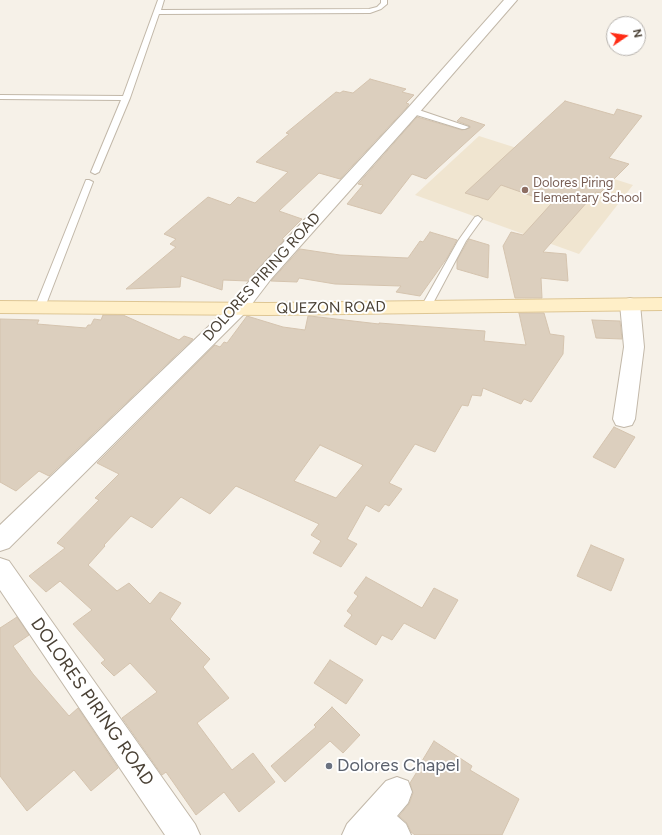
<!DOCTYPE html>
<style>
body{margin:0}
#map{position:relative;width:662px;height:835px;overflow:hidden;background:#f6f1e8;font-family:Figtree,sans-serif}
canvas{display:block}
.north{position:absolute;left:606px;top:16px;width:40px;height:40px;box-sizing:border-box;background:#fff;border:1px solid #b7b3ae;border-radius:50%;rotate:77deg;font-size:11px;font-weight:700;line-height:16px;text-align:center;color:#4a4135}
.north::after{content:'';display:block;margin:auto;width:14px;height:18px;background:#ff2c15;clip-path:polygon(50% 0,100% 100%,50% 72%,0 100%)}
</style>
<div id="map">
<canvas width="662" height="835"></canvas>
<div class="north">N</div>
</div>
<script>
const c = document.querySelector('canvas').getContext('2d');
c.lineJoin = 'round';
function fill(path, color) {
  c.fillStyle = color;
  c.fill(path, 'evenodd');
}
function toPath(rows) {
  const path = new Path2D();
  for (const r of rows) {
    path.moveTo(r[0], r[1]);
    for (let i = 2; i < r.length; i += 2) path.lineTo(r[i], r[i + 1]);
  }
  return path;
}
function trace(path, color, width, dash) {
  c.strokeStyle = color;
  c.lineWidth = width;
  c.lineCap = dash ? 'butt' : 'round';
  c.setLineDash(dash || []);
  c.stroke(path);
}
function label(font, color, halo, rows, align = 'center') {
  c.font = font + ' Figtree,sans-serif';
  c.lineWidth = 4;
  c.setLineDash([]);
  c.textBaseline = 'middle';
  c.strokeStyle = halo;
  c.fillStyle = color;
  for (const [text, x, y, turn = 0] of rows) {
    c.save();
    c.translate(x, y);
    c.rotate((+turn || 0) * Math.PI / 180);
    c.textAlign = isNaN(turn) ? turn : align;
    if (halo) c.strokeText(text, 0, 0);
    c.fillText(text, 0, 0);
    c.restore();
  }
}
fill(toPath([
 [479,136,633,185,579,254,415,195]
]), '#f0e5d0');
const building = toPath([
 [370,79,406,89,402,92,414,95,406,103,409,104,407,107,340,179,319,173,279,211,302,219,282,239,284,240,248,281,223,280,222,290,181,276,180,287,126,289,176,247,170,244,176,239,164,234,208,197,230,205,238,197,255,203,288,172,256,162,289,134,286,133,336,92,340,93,343,91,353,93,370,79],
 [565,101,614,115,617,109,642,116,609,158,629,164,600,193,596,192,543,252,566,254,568,281,541,278,542,298,515,298,503,246,511,232,523,235,552,203,501,185,488,200,465,193,565,101],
 [417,117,462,130,470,128,470,126,457,121,461,117,485,125,426,179,412,174,381,214,347,204,363,185,358,184,417,117],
 [430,232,457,240,447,258,420,296,396,292,401,286,335,284,299,278,297,282,271,281,300,249,340,255,408,258,420,241,423,242,430,232],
 [469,239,489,245,488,278,457,269,457,260,469,239],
 [519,313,544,313,550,334,564,336,563,354,531,402,524,399,521,404,483,388,481,396,472,395,468,406,462,405,435,452,415,444,389,483,402,489,389,506,385,504,379,512,366,505,347,539,357,544,341,567,313,553,321,541,311,535,319,524,236,486,210,514,181,497,152,528,131,516,104,545,105,546,88,565,117,591,129,583,150,604,160,592,181,603,170,619,210,659,203,667,229,698,197,723,232,770,253,753,275,782,239,812,224,792,196,815,166,772,162,775,122,718,157,692,130,663,114,676,101,663,105,660,73,624,92,610,60,581,46,592,29,576,65,548,57,543,99,500,95,498,119,474,97,463,215,345,220,347,224,342,227,343,247,316,283,327,305,330,308,316,310,316,379,324,379,323,485,331,484,341,526,345,519,313],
 [320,445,363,465,336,498,294,481,320,445],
 [103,315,123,315,179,340,184,336,193,339,49,476,39,471,16,491,0,482,0,319,39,320,37,324,86,328,88,325,91,325,94,319,101,320,103,315],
 [592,320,620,321,622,339,596,338,592,320],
 [614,427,635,437,615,468,593,457,614,427],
 [591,545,624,559,611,591,577,576,591,545],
 [366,577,422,608,434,588,458,600,435,639,404,623,392,640,382,635,376,645,344,626,352,615,347,611,358,596,354,593,366,577],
 [17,617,29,635,13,646,33,674,69,716,78,708,118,768,91,791,74,770,27,811,0,776,0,628,17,617],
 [330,660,363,680,346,704,314,683,330,660],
 [332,707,360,735,343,753,330,741,285,782,271,766,316,727,314,725,332,707],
 [434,741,472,766,470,770,519,799,502,835,415,835,411,832,407,823,399,816,409,804,413,793,410,783,423,762,422,761,434,741]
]);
fill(building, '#dccfbe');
trace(building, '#d4c3ae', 1);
const lane = toPath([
 [158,0,164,0,161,10,369,9,377,7,381,3,381,0,387,0,387,4,381,9,370,13,159,14,130,98,99,172,95,174,91,172,121,100,0,99,0,95,123,96,158,0],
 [410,109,416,109,469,127,465,129,462,129,410,113,410,109],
 [86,180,89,180,93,182,45,307,40,310,37,309,35,307,86,180],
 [478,216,482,219,466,241,431,307,426,310,423,309,421,307,458,241,475,217,478,216]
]);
const street = toPath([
 [504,0,517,0,418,114,271,279,245,313,9,548,0,551,0,525,231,305,257,271,408,108,504,0],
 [630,298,637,300,640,304,644,347,635,419,632,425,624,427,616,425,613,419,624,347,620,304,623,300,630,298],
 [0,558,9,561,195,824,200,835,165,835,0,590,0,558],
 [397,777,408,781,412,792,408,803,397,816,406,824,411,835,342,835,347,824,386,781,397,777]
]);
const secondary = toPath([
 [662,298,662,310,268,315,0,313,0,301,268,303,662,298]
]);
trace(lane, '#c2b8a9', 2);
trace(street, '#c2b8a9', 2);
trace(secondary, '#dec694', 2);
fill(lane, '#fff');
fill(street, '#fff');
fill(secondary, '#ffefc8');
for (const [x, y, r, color] of [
 [525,190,4,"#8d6e63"],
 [329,766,4,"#6b7280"]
]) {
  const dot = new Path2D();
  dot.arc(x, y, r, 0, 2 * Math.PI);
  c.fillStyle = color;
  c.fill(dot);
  trace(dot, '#fff', 1.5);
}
label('13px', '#785e54', '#fff', [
 ["Dolores Piring",533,183],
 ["Elementary School",533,198]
], 'left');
label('15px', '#4a4135', '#fff', [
 ["DOLORES PIRING ROAD",262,277,-48],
 ["QUEZON ROAD",331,308,-1]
]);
label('18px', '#4a4135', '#fff', [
 ["DOLORES PIRING ROAD",92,702,55]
]);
label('18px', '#5b616d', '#fff', [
 ["Dolores Chapel",337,766]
], 'left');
</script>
